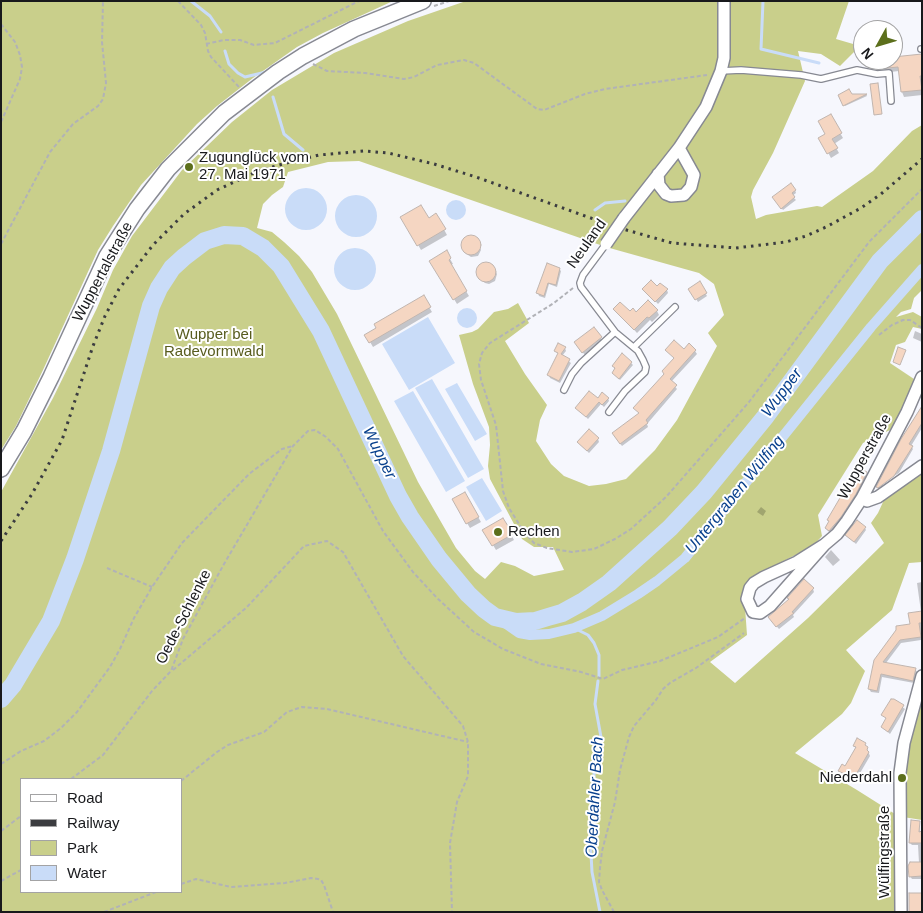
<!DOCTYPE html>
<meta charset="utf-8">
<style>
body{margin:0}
#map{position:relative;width:923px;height:913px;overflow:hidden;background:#f6f7fd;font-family:Helvetica,sans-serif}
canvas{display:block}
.frame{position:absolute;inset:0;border:2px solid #18191c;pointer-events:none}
.legend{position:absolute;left:20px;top:778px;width:162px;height:115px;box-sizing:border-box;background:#fff;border:1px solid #a3a3a4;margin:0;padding:6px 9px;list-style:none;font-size:15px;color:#18191c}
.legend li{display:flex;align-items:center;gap:10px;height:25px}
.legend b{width:25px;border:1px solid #a3a3a4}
.north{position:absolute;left:853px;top:20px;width:50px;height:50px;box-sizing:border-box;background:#fff;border:1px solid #a3a3a4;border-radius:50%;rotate:231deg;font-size:14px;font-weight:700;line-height:20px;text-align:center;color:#18191c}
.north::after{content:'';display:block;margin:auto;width:18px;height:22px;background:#5c6f1c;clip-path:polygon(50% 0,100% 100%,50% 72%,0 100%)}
</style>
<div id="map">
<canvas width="923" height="913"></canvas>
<div class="frame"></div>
<ul class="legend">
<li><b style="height:6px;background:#fff"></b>Road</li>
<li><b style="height:6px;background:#3b3c40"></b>Railway</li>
<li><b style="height:14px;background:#c9cf8b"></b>Park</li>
<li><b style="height:14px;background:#c9dcf8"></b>Water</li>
</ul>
<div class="north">N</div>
</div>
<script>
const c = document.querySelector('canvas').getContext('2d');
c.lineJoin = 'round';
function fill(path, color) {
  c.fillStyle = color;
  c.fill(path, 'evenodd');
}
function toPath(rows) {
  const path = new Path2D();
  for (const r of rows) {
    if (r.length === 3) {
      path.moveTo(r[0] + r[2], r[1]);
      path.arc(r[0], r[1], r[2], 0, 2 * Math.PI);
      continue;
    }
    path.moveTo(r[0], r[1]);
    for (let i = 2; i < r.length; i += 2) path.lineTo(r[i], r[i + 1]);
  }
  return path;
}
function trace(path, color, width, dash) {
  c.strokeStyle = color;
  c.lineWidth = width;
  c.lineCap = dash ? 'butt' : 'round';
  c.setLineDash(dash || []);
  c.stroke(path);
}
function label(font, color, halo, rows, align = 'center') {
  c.font = font + ' Helvetica,sans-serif';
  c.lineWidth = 4;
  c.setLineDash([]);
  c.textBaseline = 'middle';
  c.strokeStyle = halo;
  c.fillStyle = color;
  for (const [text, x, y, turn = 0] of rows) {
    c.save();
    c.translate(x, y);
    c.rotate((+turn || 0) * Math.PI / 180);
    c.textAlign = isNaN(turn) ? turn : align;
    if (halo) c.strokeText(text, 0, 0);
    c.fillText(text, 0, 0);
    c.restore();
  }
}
fill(toPath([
 [1,1,393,1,323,33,297,47,253,78,217,106,197,124,141,185,113,226,98,250,43,370,16,426,1,450],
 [466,1,849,1,836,39,860,46,840,66,821,54,798,51,805,81,773,153,753,190,751,197,756,219,766,215,817,206,822,207,873,171,912,131,922,125,922,290,914,298,911,309,901,312,896,317,913,312,922,317,922,329,913,327,905,342,896,345,890,363,914,379,903,407,890,430,863,443,818,515,822,536,813,546,766,570,745,607,747,635,710,662,735,683,808,618,884,543,871,523,878,513,889,489,922,466,922,562,909,563,892,610,846,650,865,671,851,703,842,714,795,753,857,790,895,814,898,912,1,912,1,492,53,398,97,308,113,270,132,236,182,170,232,122,272,90,334,53,408,21],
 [359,161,606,247,699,273,714,284,724,315,708,333,717,346,677,420,655,450,626,479,606,484,589,486,564,476,551,464,536,441,540,420,547,405,525,374,505,341,529,323,518,303,508,309,494,312,478,329,472,332,459,335,473,384,489,427,490,445,488,466,490,479,522,539,534,547,553,547,564,570,534,576,515,566,501,562,485,579,475,571,456,548,418,482,337,314,312,272,299,256,284,242,272,232,257,228,263,204,272,195,283,187,288,172,328,162],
 [21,779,181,779,181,892,21,892],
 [918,703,922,704,922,820,903,817,903,773]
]), '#c9cf8b');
fill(toPath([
 [306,209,21],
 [356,216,21],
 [456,210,10],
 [355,269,21],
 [467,318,10],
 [428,317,455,363,409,390,382,344],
 [432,379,484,469,468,478,415,388],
 [457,383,487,434,475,441,445,389],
 [413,391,465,481,446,492,394,401],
 [482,478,502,511,486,521,466,487]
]), '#c9dcf8');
fill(toPath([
 [922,55,922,95,904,97,902,92,899,71,881,73,878,69,893,60,893,58],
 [866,94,867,96,845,106,839,96],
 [830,116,843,138,834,144,839,153,831,158,820,138,827,134],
 [795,190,796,193,792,196,796,200,783,210,775,200],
 [436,215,447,235,421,250,402,217,428,219],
 [474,237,477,240,481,250,478,256,471,257,465,253,463,243,467,238],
 [446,252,453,264,450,265,469,296,457,304,431,261],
 [482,264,491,265,497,274,495,281,489,284,485,283,480,278,478,274,479,267],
 [559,269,561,271,557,287,549,284,545,298,539,296,538,293],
 [699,283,707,296,698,302,690,289],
 [657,287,667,290,668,293,658,304,644,289],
 [423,297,432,312,373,347,366,335],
 [615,309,636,313,657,311,659,315,652,322,650,320,637,333],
 [915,331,922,334,922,342,913,338],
 [601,338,602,340,585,355,577,346],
 [565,348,566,351,562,356,571,363,560,383,550,378,549,375,559,354,555,351],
 [684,350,695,351,697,354,671,382,677,389,647,424,648,427,622,446,615,437,640,414,635,408,665,375],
 [631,363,633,365,620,380,615,375,614,366],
 [608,398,609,401,604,407,601,404,588,419,577,408,598,400],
 [922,409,922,428,911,446,913,449,899,473,879,485,879,488,897,476,895,479,879,489,878,487],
 [598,439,599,442,589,453,580,444],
 [866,473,867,476,856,497,842,519,831,533,828,531,826,528,830,522,828,520],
 [464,493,481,522,470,528,453,500],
 [761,507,766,511,763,516,757,512],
 [503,519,514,540,496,550,484,530],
 [865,528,866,530,856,544,847,536],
 [831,550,840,560,833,566,825,557],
 [922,582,921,640,901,643,886,663,915,669,917,672,914,683,882,677,879,693,871,692,869,689,875,661,911,625,921,612,917,583],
 [813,589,814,592,793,615,794,617,779,629,771,620],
 [894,701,905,709,890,734,882,727,887,719,883,715],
 [858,740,865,744,870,756,856,780,841,774,839,771,846,767,856,749,854,746],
 [919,822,920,833,922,833,922,879,912,879,910,876,919,863,918,845,912,845,910,843]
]), '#0003');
trace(toPath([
 [191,1,210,16,221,32],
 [763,1,761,49,819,63],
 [225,51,229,64,238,73,245,77,266,72],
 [273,97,284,134,303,150],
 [595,210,605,203,625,201],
 [243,236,244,230],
 [574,628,588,635,594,643,599,655,599,676],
 [598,681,595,704,601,737,594,773,595,796,590,836,592,872,600,912]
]), '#c9dcf8', 3);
trace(toPath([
 [499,619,519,633,530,635,549,634,574,628,602,616,638,594,657,581,685,558,871,327,922,269]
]), '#c9dcf8', 10);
trace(toPath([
 [1,699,13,685,51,621,75,559,111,451,151,306,159,288,172,268,184,257,205,241,224,235,243,236,263,248,281,266,321,331,398,496,410,517,439,559,468,594,484,609,495,617,516,622,535,621,548,617,562,613,582,602,609,583,670,528,704,492,766,416,880,261,922,219]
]), '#c9dcf8', 18);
const building = toPath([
 [922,54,922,76,920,76,922,90,901,92,898,67,877,69,876,60,893,60,893,57,922,54],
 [878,83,882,114,874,115,870,84,878,83],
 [849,89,852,94,867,94,843,106,838,95,849,89],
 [831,114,842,133,832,139,838,148,827,154,818,138,825,134,818,121,831,114],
 [791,183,796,190,792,193,795,197,781,209,772,197,791,183],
 [421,205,429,218,436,213,446,229,417,246,400,217,421,205],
 [471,245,10],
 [447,250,451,258,449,260,467,291,453,300,429,261,447,250],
 [486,272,10],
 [547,263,560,268,556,285,548,283,544,296,536,293,547,263],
 [651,280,657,286,660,283,668,289,655,302,642,289,651,280],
 [700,281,707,293,695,300,688,289,700,281],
 [424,295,431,307,369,343,364,335,376,328,374,324,424,295],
 [648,300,658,310,649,318,647,317,634,330,613,309,620,302,630,311,633,308,636,312,648,300],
 [594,327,602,337,582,353,574,342,594,327],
 [674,340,684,349,689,343,696,350,670,379,677,385,646,420,648,423,620,444,612,433,639,413,633,408,664,374,662,371,674,358,665,350,674,340],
 [558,343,566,347,561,354,570,359,559,381,547,375,558,353,554,351,558,343],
 [898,347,906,350,900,365,893,362,898,347],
 [622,353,632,362,619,379,612,373,615,368,612,366,622,353],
 [589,391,598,398,602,392,609,398,602,405,599,402,586,417,575,408,589,391],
 [922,406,922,423,909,444,913,446,894,476,878,488,876,487,901,439,922,406],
 [589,429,599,438,587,451,577,442,589,429],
 [859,468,867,472,856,494,841,517,829,531,825,528,829,521,827,520,854,474,855,474,859,468],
 [465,492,479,517,466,524,452,499,465,492],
 [503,518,513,534,492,546,482,530,503,518],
 [857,520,866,527,854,542,845,535,857,520],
 [804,579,814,588,792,612,794,613,776,627,768,617,789,599,787,598,804,579],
 [922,611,922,623,919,623,921,637,900,640,883,662,916,668,913,681,881,674,877,691,868,689,874,660,896,630,896,626,910,624,908,613,922,611],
 [891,699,894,699,904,705,888,732,881,727,886,718,881,715,891,699],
 [857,738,866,743,865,745,868,747,867,750,869,752,854,778,838,771,842,764,845,766,856,747,853,746,857,738],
 [911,820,920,821,919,832,922,831,922,843,909,843,911,820],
 [910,862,922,862,922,876,909,877,908,866,910,862],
 [909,893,922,893,922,912,909,912,909,893]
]);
fill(building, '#f5d6c2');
trace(building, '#c0b5af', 1);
const lane = toPath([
 [921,49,922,49],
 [721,71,741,70,801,75,821,79,857,70,877,74,889,73,891,101],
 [606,244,583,275,580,283,581,287,615,332,638,351,643,360,646,367,645,372,625,391,609,412],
 [634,347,675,307],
 [564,390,572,374,581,363,615,332]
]);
const street = toPath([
 [658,174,659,185,666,194,671,196,684,195,691,187,694,175,679,148],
 [624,218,679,148,706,107,721,71,724,58,724,1],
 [862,498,867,501,878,497,922,466],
 [824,545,797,562,764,577,754,583,750,588,747,599,753,612,760,613,770,606,824,545,837,534,847,521,862,498,907,412,922,377],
 [901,912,900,773,904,743,922,676]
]);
const secondary = toPath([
 [1,469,24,431,51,377,107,256,137,209,168,169,224,113,278,72,303,56,354,29,423,1]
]);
trace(lane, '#878992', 8);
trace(street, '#878992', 14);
trace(secondary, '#878992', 18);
trace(toPath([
 [178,1,201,25,205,33,208,51,211,57,239,87],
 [434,6,449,1],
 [1,24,15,42,20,55,22,67,20,79,1,122],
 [206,44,224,40,240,40,254,45,275,43,359,1],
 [313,64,327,71,365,73,404,79,414,77,437,65,464,60,474,63,537,109,544,110,585,94,605,89,707,75],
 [1,244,50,152,73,124,98,106,103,99,106,83,102,42,103,1],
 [573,288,554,303,490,343,482,353,479,364,481,380,496,425,503,491,509,508,524,532,534,543,547,548,572,552,594,549,615,539,631,529,666,497,749,402,869,242,922,189],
 [879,335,892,325,903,320,910,320,922,328],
 [107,568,152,587],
 [173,670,246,608,304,546,327,541,343,552,403,656,463,726,468,742,468,776,457,802,450,843,452,912],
 [1,764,21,751,44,741,61,728,77,712,110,667,120,649,134,618,152,587,182,543,249,474,282,449,293,446],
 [71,779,103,755,152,691,171,671,183,639,224,564,293,446,308,431,315,430,326,437,338,449,383,531,413,572,437,598,474,632,503,649,541,664,581,672,603,679,622,670,660,661,718,637,745,618],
 [181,781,217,752,228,745,264,732,287,712,302,707,327,709,468,742],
 [1,831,21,816],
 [1,881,21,870],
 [181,884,196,879,231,887,285,883,311,878,318,879,321,880,324,885,333,912],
 [104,912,156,892],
 [614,912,602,890,599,882,600,868,602,851,615,802,620,770,629,737,634,726,656,700,663,689,670,683,696,668,744,633]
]), '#b1b2b7', 2, [4, 2.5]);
trace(lane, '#fff', 5.5);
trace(street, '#fff', 11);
trace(secondary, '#fff', 15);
trace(toPath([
 [1,541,32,494,62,440,93,346,105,316,119,289,153,245,184,214,217,190,258,171,290,162,319,155,364,151,388,153,434,164,476,177,616,227,672,243,736,248,786,242,806,236,826,227,861,208,881,194,922,159]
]), '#3b3c40', 3, [2.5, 5]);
const streetBridge = toPath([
 [606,244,624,218]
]);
trace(streetBridge, '#878992', 14, []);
trace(streetBridge, '#fff', 11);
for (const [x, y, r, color] of [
 [189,167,5,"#5c6f1c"],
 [498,532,5,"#5c6f1c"],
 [902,778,5,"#5c6f1c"]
]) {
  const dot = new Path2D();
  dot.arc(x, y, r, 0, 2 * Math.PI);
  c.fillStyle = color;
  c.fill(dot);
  trace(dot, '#fff', 2);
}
label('15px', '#18191c', '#fff', [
 ["Zugunglück vom",199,158],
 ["27. Mai 1971",199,175],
 ["Rechen",508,532],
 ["Niederdahl",892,778,"right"]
], 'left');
label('15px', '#18191c', '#fff', [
 ["Neuland",587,244,-55],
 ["Wuppertalstraße",103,272,-62],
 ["Wupperstraße",865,457,-61],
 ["Oede-Schlenke",184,617,-63],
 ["Wülfingstraße",885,852,-90]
]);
label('15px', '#585c1e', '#fff', [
 ["Wupper bei",214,335],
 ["Radevormwald",214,352]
]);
label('italic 16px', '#08408d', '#fff', [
 ["Wupper",782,393,-53],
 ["Wupper",379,453,64],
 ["Untergraben Wülfing",735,495,-51],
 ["Oberdahler Bach",595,797,-87]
]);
</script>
